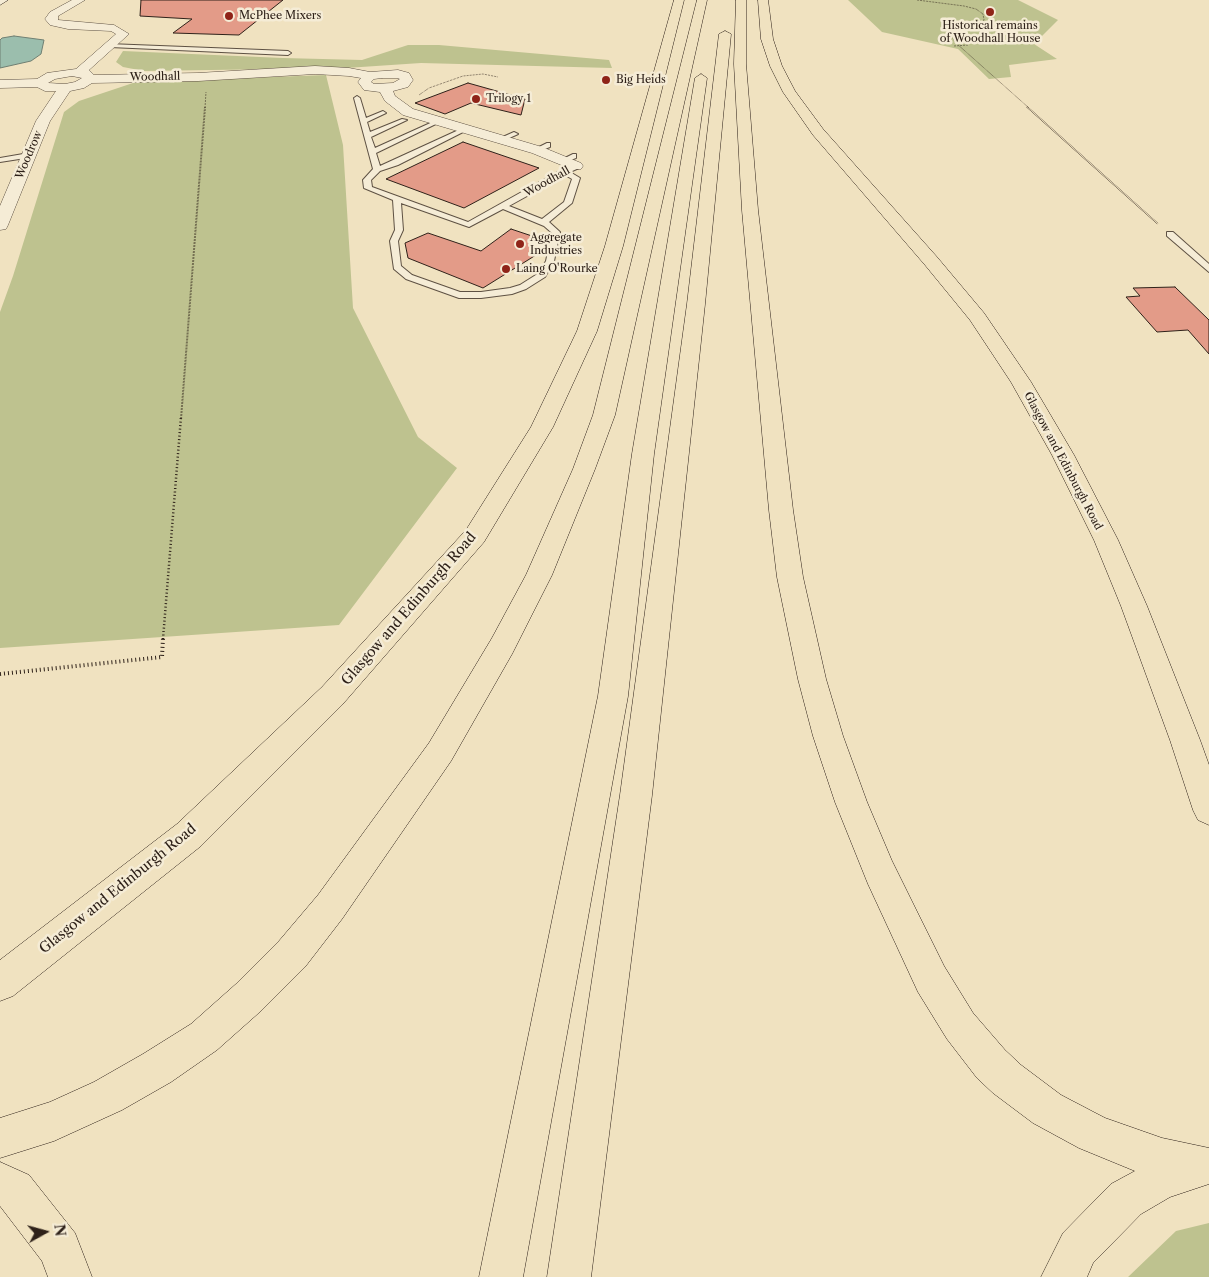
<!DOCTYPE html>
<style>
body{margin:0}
#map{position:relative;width:1209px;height:1277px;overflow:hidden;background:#f0e2c0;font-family:"Libre Caslon Text",serif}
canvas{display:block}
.north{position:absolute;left:20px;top:1207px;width:50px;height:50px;-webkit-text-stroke:4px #f5ecd6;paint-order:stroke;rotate:83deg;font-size:14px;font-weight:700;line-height:20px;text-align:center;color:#2e2119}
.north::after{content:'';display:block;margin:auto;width:18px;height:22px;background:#2e2119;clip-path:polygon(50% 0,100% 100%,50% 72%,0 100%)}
</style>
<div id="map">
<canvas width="1209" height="1277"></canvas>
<div class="north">N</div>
</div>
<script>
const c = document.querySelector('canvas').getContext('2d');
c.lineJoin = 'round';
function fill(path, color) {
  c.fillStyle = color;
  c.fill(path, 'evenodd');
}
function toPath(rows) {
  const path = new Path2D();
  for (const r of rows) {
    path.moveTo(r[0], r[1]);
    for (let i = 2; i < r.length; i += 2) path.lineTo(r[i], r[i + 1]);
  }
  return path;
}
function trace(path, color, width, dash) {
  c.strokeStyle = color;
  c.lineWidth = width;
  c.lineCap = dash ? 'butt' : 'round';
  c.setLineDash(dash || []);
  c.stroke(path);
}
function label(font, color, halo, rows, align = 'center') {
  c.font = font + ' "Libre Caslon Text",serif';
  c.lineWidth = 5;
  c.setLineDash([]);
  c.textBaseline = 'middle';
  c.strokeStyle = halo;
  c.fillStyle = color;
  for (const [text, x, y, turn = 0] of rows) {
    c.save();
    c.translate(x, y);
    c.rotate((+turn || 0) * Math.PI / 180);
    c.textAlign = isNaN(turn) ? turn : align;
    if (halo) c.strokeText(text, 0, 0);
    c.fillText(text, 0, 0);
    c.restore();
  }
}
fill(toPath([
 [848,0,1018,0,1058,20,1034,44,1057,59,1009,65,1011,77,989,79,958,49,882,32],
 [408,45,439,45,609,60,612,68,421,63,346,68,144,71,123,67,116,62,123,51,283,58,362,60],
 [326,75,343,145,353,308,418,437,457,468,339,625,0,648,0,312,13,276,64,112,79,101,136,82],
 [1209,1223,1209,1277,1128,1277,1176,1231]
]), '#bec28f');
const water = toPath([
 [14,36,44,40,41,54,31,61,0,68,0,40,2,38,14,36]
]);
fill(water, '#9bbead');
trace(water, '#6f7f72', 1);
const building = toPath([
 [141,0,283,0,239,35,173,33,192,19,140,16,141,0],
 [468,83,525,99,521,115,471,103,445,114,415,103,468,83],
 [463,142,539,168,464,208,386,179,463,142],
 [511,229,532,236,536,255,483,288,408,258,405,243,428,233,481,251,511,229],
 [1175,287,1209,320,1209,354,1188,330,1157,332,1126,297,1140,296,1133,288,1175,287]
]);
fill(building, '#e39b88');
trace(building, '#2e2119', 1);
const lane = toPath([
 [108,44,288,51,291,53,288,55,110,47,108,44],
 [357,96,360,98,366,118,383,111,386,113,367,122,370,132,402,119,407,120,371,137,375,148,437,120,442,121,376,153,380,166,463,128,467,128,467,130,398,165,380,171,371,180,372,187,468,222,561,170,573,164,579,164,579,168,570,172,580,178,572,203,549,222,560,232,554,261,545,277,526,289,512,294,481,298,459,298,406,279,394,269,390,241,395,230,393,200,364,188,363,180,373,169,354,98,357,96],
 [565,175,572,179,564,202,542,219,509,206,565,175],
 [401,203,469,227,503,209,544,226,552,233,546,261,539,273,520,285,510,288,481,292,460,292,412,275,401,266,398,241,403,230,401,203],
 [514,132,518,134,516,135,500,142,496,140,514,132],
 [547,143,550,143,550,147,537,152,533,150,547,143],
 [29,153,33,155,32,157,0,162,0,158,29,153],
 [573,154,576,154,576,158,563,163,559,161,573,154],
 [1167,232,1173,232,1209,264,1209,272,1167,236,1167,232]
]);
const street = toPath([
 [72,0,85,0,58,16,58,20,114,25,129,34,89,70,94,75,198,73,315,66,349,68,370,72,398,70,409,73,413,80,408,87,393,91,395,96,413,109,542,147,581,163,583,166,581,169,571,169,532,153,403,115,385,101,380,92,364,90,358,82,361,78,349,76,315,74,198,81,92,83,84,88,70,91,50,121,8,225,6,229,0,230,0,206,36,121,56,91,45,91,37,87,0,88,0,80,37,79,47,73,76,69,116,34,111,31,68,29,50,25,45,19,50,12,72,0],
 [72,76,82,78,75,82,65,84,48,83,55,79,72,76],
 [382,78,397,78,400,79,393,83,374,84,371,82,374,79,382,78]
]);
const secondary = toPath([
 [0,0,8,0,0,5,0,0]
]);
const highway = toPath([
 [674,0,684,0,623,246,597,331,553,427,484,542,342,705,201,846,13,996,0,1001,0,960,177,824,322,687,466,530,531,427,577,331,605,246,674,0],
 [697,0,707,0,615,415,595,469,552,575,512,654,451,761,342,919,305,967,262,1010,217,1050,171,1082,122,1110,54,1141,0,1158,0,1118,50,1102,94,1082,143,1054,191,1024,236,984,279,941,318,895,429,743,492,638,526,575,573,469,593,415,697,0],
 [736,0,746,0,746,64,758,210,793,510,803,577,826,679,843,736,867,802,892,861,944,966,973,1013,1005,1050,1021,1065,1061,1095,1105,1118,1162,1138,1209,1148,1209,1184,1170,1197,1141,1214,1093,1263,1087,1277,1041,1277,1063,1233,1111,1184,1135,1171,1079,1148,1033,1123,993,1093,977,1078,947,1039,918,992,868,884,835,802,813,736,798,679,777,577,769,510,742,210,734,64,736,0],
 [758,0,768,0,773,39,782,66,795,91,823,129,937,257,984,313,1031,382,1074,455,1118,540,1147,606,1200,740,1209,765,1209,825,1198,820,1193,810,1170,740,1121,606,1094,540,1052,455,1011,382,970,320,925,265,813,135,783,92,770,66,761,39,758,0],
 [725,31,731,34,705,304,652,795,591,1277,547,1277,620,795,687,304,719,34,725,31],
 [701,74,707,78,654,454,628,696,523,1277,479,1277,598,696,632,454,695,78,701,74],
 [0,1162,29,1175,75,1233,92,1277,48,1277,42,1261,0,1206,0,1162]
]);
trace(lane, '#5e5143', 2);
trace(street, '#5e5143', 1);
trace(secondary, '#2e2119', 1);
trace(highway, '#2e2119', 1);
trace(toPath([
 [917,0,964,6,976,9,983,14,984,20,979,26,951,32,951,36,956,43,1029,108],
 [979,26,1003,29],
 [954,46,968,45],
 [419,95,429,88,463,76,483,74,498,77],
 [205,108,206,92]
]), '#2e2119', 1, [0.5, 1]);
trace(toPath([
 [1027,107,1158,224],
 [181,419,205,107]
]), '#2e2119', 2, [0.5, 1]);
trace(toPath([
 [163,639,181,417]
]), '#2e2119', 2.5, [1, 2.5]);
trace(toPath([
 [0,674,162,657,163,638]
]), '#2e2119', 4, [1, 3]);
fill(lane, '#f5ecd6');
fill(street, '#f5ecd6');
fill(secondary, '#f5ecd6');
fill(highway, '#f0e2c0');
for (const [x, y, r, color] of [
 [990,12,5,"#8f2418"],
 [229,16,5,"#8f2418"],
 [606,80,5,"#8f2418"],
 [476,99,5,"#8f2418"],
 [520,244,5,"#8f2418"],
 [506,269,5,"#8f2418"]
]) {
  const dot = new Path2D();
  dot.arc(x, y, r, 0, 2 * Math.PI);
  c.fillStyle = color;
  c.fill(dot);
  trace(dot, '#f5ecd6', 2);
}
label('11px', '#2e2119', '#f5ecd6', [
 ["McPhee Mixers",239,16],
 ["Historical remains",990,26,"center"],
 ["of Woodhall House",990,39,"center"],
 ["Big Heids",616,80],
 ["Trilogy 1",486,99],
 ["Aggregate",530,238],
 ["Industries",530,251],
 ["Laing O'Rourke",516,269]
], 'left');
label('11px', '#2e2119', '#f5ecd6', [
 ["Woodhall",155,77,-1],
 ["Woodrow",29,155,-67],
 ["Woodhall",547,182,-29],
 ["Glasgow and Edinburgh Road",1063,461,62]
]);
label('14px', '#2e2119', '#f5ecd6', [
 ["Glasgow and Edinburgh Road",409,609,-49],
 ["Glasgow and Edinburgh Road",118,889,-39]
]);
</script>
